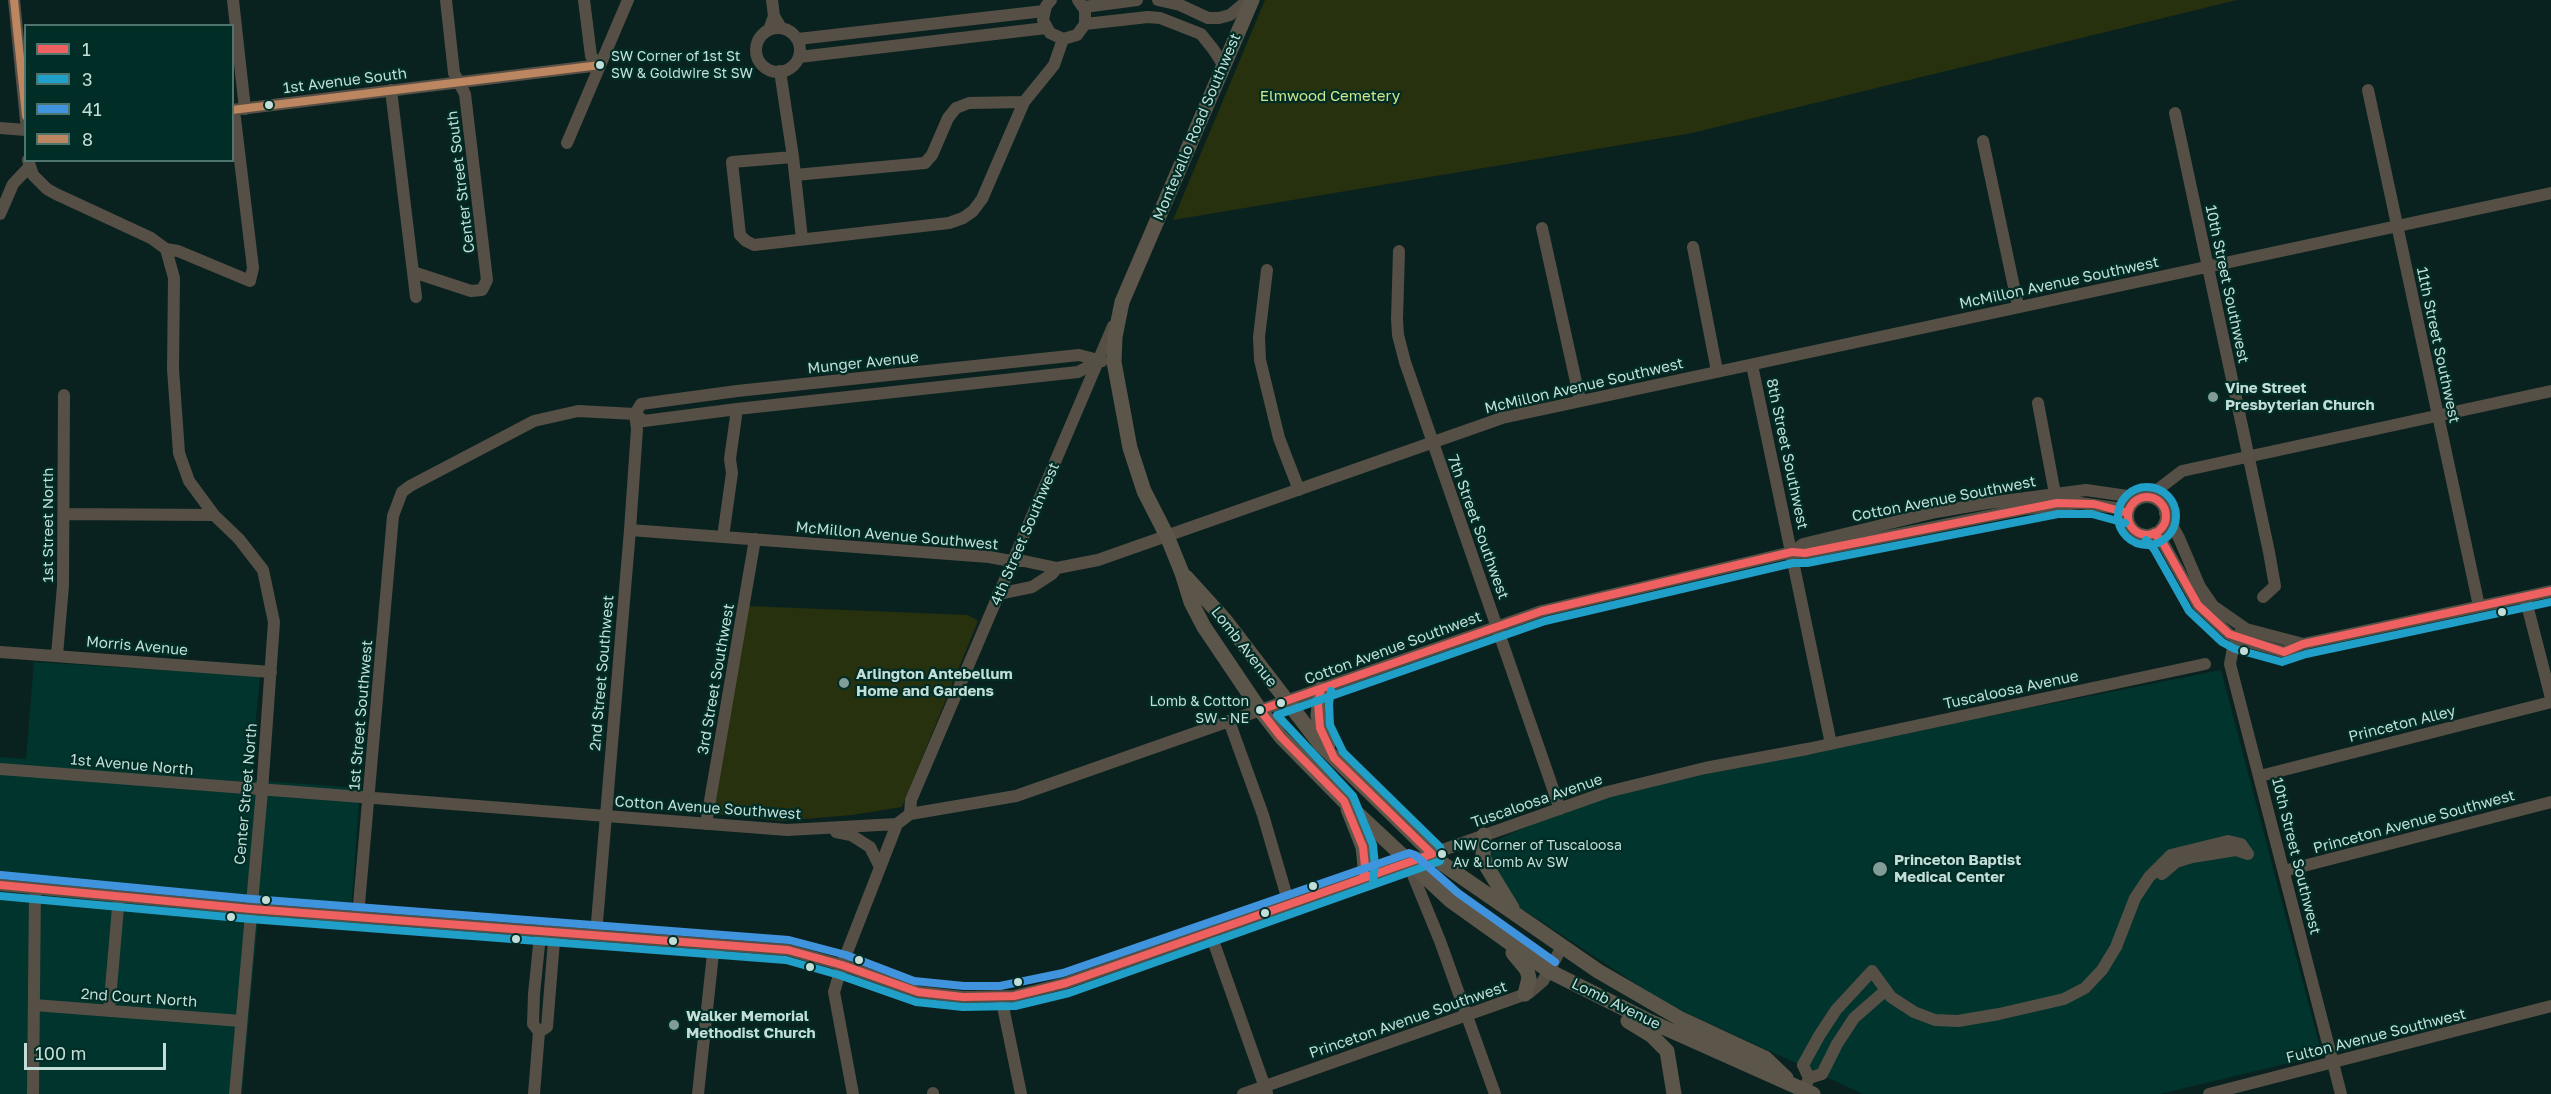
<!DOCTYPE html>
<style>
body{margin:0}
#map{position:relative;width:2551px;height:1094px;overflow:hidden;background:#0a221f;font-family:"Golos Text",sans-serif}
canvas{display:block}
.legend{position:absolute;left:24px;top:24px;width:210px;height:138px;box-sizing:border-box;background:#002d26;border:2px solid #4e746d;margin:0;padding:8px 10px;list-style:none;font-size:18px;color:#c3ded8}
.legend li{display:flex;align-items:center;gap:12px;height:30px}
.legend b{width:30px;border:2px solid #4e746d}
.scale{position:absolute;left:24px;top:1043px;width:142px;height:27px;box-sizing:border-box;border:3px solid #c3ded8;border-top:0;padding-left:8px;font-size:18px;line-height:21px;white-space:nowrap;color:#c3ded8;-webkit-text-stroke:4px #002d26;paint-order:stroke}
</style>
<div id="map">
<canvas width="2551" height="1094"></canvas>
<ul class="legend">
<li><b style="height:8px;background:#ef6060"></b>1</li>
<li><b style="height:8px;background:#209fc8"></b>3</li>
<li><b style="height:8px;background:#4094de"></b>41</li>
<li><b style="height:8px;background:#bb8660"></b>8</li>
</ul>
<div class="scale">100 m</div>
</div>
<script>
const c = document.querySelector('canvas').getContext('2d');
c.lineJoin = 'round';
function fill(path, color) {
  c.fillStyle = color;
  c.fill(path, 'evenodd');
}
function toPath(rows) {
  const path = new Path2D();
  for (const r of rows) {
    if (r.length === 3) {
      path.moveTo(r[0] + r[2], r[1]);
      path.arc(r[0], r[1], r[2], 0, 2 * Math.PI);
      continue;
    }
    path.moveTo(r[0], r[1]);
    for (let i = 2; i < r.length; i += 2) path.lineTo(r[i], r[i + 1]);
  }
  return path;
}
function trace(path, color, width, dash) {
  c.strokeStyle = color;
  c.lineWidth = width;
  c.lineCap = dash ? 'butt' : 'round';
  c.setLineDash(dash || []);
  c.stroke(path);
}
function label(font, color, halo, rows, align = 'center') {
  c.font = font + ' "Golos Text",sans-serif';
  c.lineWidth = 4.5;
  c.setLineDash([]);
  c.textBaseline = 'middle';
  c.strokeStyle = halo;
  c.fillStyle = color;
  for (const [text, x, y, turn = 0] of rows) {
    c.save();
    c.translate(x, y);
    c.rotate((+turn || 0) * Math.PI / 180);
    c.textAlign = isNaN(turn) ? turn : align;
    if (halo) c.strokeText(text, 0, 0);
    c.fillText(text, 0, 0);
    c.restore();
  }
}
fill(toPath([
 [34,662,260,676,250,780,360,788,350,927,258,920,242,1094,0,1094,0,757,26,759],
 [2221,670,2322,1055,2160,1094,1863,1094,1665,1003,1495,891,1480,847,1607,792]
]), '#01342d');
fill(toPath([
 [1265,0,2237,0,1692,133,1173,220],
 [748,606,968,615,978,621,902,807,852,815,782,821,714,814]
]), '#27310d');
trace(toPath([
 [14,0,26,121],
 [233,0,245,109],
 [584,0,591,56,600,65],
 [772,0,774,16],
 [1051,0,1046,6,1043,20,1050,33,1063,39,1077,35,1085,24,1085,10,1078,0],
 [1158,0,1180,5,1208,18,1219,18,1230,15,1248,0],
 [1084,7,1137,0],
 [1085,24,1148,17,1160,18,1201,34,1213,49,1224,66],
 [778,50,22],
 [769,30,774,16,781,28],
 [798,39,1044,11],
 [799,57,1046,28],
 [780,71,793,157,732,162,740,235,746,241,754,245,949,223,963,218,973,211,982,199,1024,102,1054,65,1063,39],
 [391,90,416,297],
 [2368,90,2479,606],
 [232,110,600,65],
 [2175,113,2269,552,2275,586,2263,597],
 [0,128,26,130],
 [1983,141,2018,306],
 [567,143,628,0],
 [793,157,802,239],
 [28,160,33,175,47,189,56,194,151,238,166,249,178,251,250,281,253,268,234,110],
 [795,175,925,163,932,155,948,118,956,108,969,103,1024,102],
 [0,214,13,184,30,166],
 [1542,228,1580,400],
 [1693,247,1717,371],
 [166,249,174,278,173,369,179,453,189,481,214,515,239,539,263,570,274,622,262,791,235,1094],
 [1399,251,1397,319,1398,335,1405,362,1560,809],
 [1267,270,1259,337,1260,360,1279,438,1299,490],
 [413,272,471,291,482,290,487,280,465,94,454,73,446,0],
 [1752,365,1831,744],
 [2038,403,2056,499],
 [635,414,641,404,737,391,1079,355,1102,361],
 [2148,497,2182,471,2551,391],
 [2147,516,19],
 [2165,513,2179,538,2200,587,2213,606,2246,629,2303,644],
 [64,514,214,515],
 [630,530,989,557,1011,561,1024,561,1057,568,1098,560,1502,418,2551,193],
 [2154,533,2163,543,2198,605,2229,634,2239,639,2284,652,2303,644,2551,591],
 [723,537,732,473,730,459,737,409],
 [1792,552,1803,544,1936,512,1988,503,2086,490,2141,498],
 [998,594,1032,587,1052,574,1057,568],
 [2525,597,2551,698],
 [2243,627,2233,648,2230,664,2341,1094],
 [0,652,271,672],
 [57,655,63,586,64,395],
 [1229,721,1263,815,1289,904],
 [0,769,787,830,897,824,910,814,1016,796,1542,611,1792,552,1805,553,2024,509,2080,503,2116,508,2128,513],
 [2260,776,2551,702],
 [910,814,911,800,1113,326],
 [706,824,755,539],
 [836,832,851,835,870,847,880,867],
 [1408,863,1440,941,1495,1094],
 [2284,871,2551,802],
 [2162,874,2176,862,2192,857,2236,850,2248,854],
 [0,885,251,909,788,950,842,965,918,992,963,997,1014,996,1066,983,1607,792,1705,768,1807,749,2205,664],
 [358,916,393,516,402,492,410,486,534,421,578,411,635,414,644,421,737,409,1078,372,1099,361],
 [1210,932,1267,1093],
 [596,934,630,530,637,429,635,414],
 [1001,997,1021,1094],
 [34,1005,241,1021],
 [109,1011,119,896],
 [1809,1078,1822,1074,1837,1044,1854,1018,1886,990],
 [1804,1090,1809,1078,1803,1065,1819,1036,1836,1010,1872,971,1891,997,1914,1012,1935,1020,1958,1021,1999,1014,2064,999,2085,988,2102,970,2116,947,2135,898,2149,877,2171,855,2228,841,2241,844,2248,854],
 [933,1093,933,1094],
 [33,1094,35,888],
 [534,1094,539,1032,533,1024,534,994,539,945,540,937,546,931,554,941,547,1027,539,1032],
 [698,1094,714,944],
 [853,1094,834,992,842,965,897,824],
 [1243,1094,1529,993,1543,981,1562,947],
 [2209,1094,2551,1006]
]), '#564f45', 12);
trace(toPath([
 [1252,0,1122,302,1115,337,1114,362,1130,448,1144,491,1167,536,1182,573,1191,602,1204,627,1260,710,1281,737,1344,801,1451,901,1549,971,1647,1020,1813,1094],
 [1186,577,1225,620,1320,744,1443,864,1598,971,1679,1018,1765,1058,1786,1078],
 [1321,689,1318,715,1320,728,1328,745],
 [1348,809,1363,847,1365,866,1363,878],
 [1484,835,1483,856,1487,867,1512,908],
 [1513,953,1527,970,1529,978,1525,994],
 [1628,1021,1651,1035,1667,1051,1674,1094]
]), '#5c5549', 15);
trace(toPath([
 [2147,516,19],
 [2154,533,2163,543,2198,605,2229,634,2284,652,2303,644,2551,591],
 [1363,878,1365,866,1363,847,1344,801,1281,737,1260,710,1542,611,1792,552,1805,553,2057,503,2094,504,2128,513],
 [0,885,251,909,788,950,842,965,918,992,963,997,1014,996,1066,983,1432,854,1334,758,1320,728,1318,703,1321,689]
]), '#ef6060', 8);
trace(toPath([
 [2147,516,29],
 [2146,540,2154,549,2189,611,2222,642,2235,649,2282,662,2306,654,2551,602],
 [1373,880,1375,866,1373,845,1353,796,1277,715,1545,621,1793,563,1807,563,2058,514,2092,514,2125,523],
 [0,896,250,919,786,960,839,975,916,1002,963,1007,1015,1006,1069,993,1440,861,1442,854,1440,847,1343,752,1330,725,1329,704,1331,691]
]), '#209fc8', 8);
trace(toPath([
 [1,875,252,899,789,940,846,955,914,981,964,986,1000,986,1063,973,1409,853,1415,855,1458,893,1555,962]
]), '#4094de', 8);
trace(toPath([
 [14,0,26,116],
 [232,110,600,65]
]), '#bb8660', 8);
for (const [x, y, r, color] of [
 [600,65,5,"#c3ded8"],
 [269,105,5,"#c3ded8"],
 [2213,397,6,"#829c97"],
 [2502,612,5,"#c3ded8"],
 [2244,651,5,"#c3ded8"],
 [844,683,6,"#829c97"],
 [1281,703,5,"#c3ded8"],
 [1260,710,5,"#c3ded8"],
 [1442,854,5,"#c3ded8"],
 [1880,869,8,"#829c97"],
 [1313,886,5,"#c3ded8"],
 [266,900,5,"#c3ded8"],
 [1265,913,5,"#c3ded8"],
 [231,917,5,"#c3ded8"],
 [516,939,5,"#c3ded8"],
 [673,941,5,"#c3ded8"],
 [859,960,5,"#c3ded8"],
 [810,967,5,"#c3ded8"],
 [1018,982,5,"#c3ded8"],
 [674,1025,6,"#829c97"]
]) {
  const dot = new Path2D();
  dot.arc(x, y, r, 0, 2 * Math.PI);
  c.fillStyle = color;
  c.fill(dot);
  trace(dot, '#002d26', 2);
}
label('14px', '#c3ded8', '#002d26', [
 ["SW Corner of 1st St",611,57],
 ["SW & Goldwire St SW",611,74],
 ["Lomb & Cotton",1249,702,"right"],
 ["SW - NE",1249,719,"right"],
 ["NW Corner of Tuscaloosa",1453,846],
 ["Av & Lomb Av SW",1453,863]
], 'left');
label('15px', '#c3ded8', '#002d26', [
 ["1st Avenue South",345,81,-7],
 ["Montevallo Road Southwest",1197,127,-67],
 ["Center Street South",461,182,-97],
 ["McMillon Avenue Southwest",2059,283,-12],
 ["10th Street Southwest",2227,284,78],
 ["11th Street Southwest",2438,345,78],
 ["Munger Avenue",863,363,-6],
 ["McMillon Avenue Southwest",1584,386,-13],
 ["8th Street Southwest",1787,454,78],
 ["Cotton Avenue Southwest",1944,499,-11],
 ["1st Street North",48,525,-90],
 ["7th Street Southwest",1478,527,70],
 ["4th Street Southwest",1025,534,-67],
 ["McMillon Avenue Southwest",897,536,5],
 ["Morris Avenue",137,646,5],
 ["Lomb Avenue",1244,647,52],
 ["Cotton Avenue Southwest",1393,648,-20],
 ["2nd Street Southwest",602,673,-85],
 ["3rd Street Southwest",716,679,-80],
 ["Tuscaloosa Avenue",2011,690,-12],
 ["1st Street Southwest",361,715,-85],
 ["Princeton Alley",2402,724,-14],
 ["1st Avenue North",132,765,5],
 ["Center Street North",246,794,-85],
 ["Tuscaloosa Avenue",1537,801,-19],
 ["Cotton Avenue Southwest",708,808,4],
 ["Princeton Avenue Southwest",2414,822,-15],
 ["10th Street Southwest",2296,856,76],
 ["2nd Court North",139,998,4],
 ["Lomb Avenue",1616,1004,26],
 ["Princeton Avenue Southwest",1408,1020,-19],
 ["Fulton Avenue Southwest",2376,1036,-14]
]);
label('15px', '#d0e589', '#002d26', [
 ["Elmwood Cemetery",1330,96]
]);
label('bold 15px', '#c3ded8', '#002d26', [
 ["Vine Street",2225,388],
 ["Presbyterian Church",2225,405],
 ["Arlington Antebellum",856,674],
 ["Home and Gardens",856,691],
 ["Princeton Baptist",1894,860],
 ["Medical Center",1894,877],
 ["Walker Memorial",686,1016],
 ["Methodist Church",686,1033]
], 'left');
</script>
